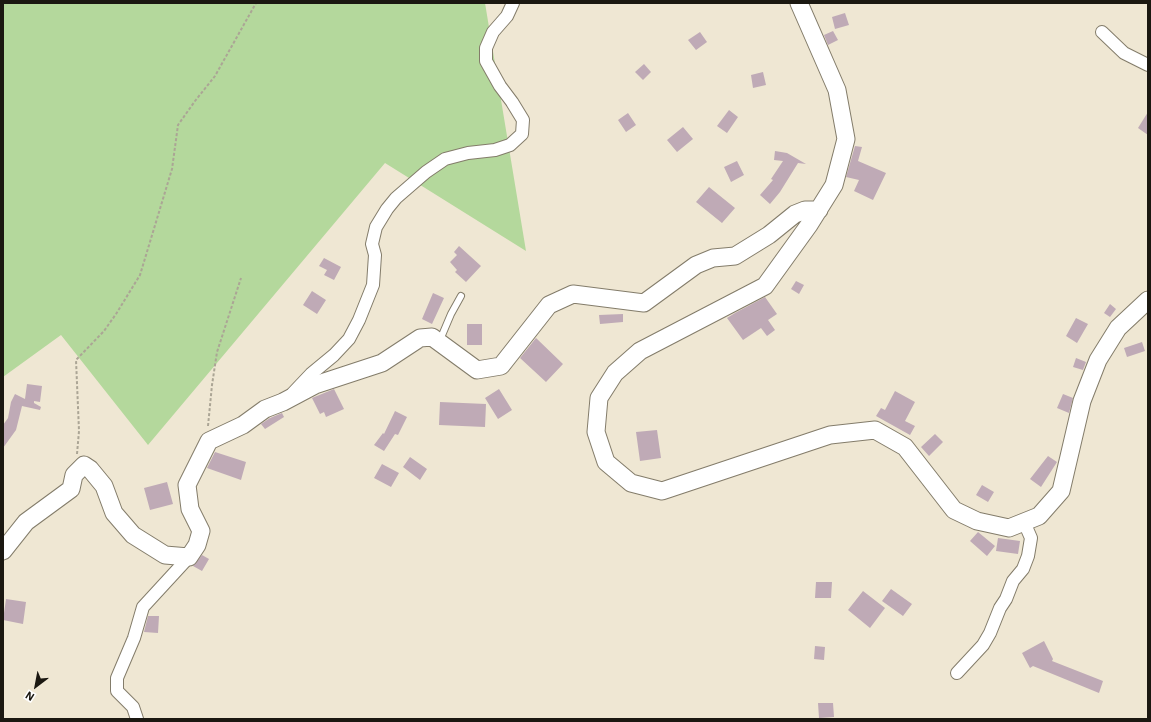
<!DOCTYPE html>
<style>
body{margin:0}
#map{position:relative;width:1151px;height:722px;overflow:hidden;background:#efe7d3;font-family:"IBM Plex Sans",sans-serif}
canvas{display:block}
.frame{position:absolute;inset:0;border:4px solid #1b1811;pointer-events:none}
.north{position:absolute;left:16px;top:666px;width:40px;height:40px;-webkit-text-stroke:3px #fff;paint-order:stroke;rotate:212deg;font-size:11px;font-weight:700;line-height:16px;text-align:center;color:#1b1811}
.north::after{content:'';display:block;margin:auto;width:14px;height:18px;background:#1b1811;clip-path:polygon(50% 0,100% 100%,50% 72%,0 100%)}
</style>
<div id="map">
<canvas width="1151" height="722"></canvas>
<div class="frame"></div>
<div class="north">N</div>
</div>
<script>
const c = document.querySelector('canvas').getContext('2d');
c.lineJoin = 'round';
function fill(path, color) {
  c.fillStyle = color;
  c.fill(path, 'evenodd');
}
function toPath(rows) {
  const path = new Path2D();
  for (const r of rows) {
    path.moveTo(r[0], r[1]);
    for (let i = 2; i < r.length; i += 2) path.lineTo(r[i], r[i + 1]);
  }
  return path;
}
function trace(path, color, width, dash) {
  c.strokeStyle = color;
  c.lineWidth = width;
  c.lineCap = dash ? 'butt' : 'round';
  c.setLineDash(dash || []);
  c.stroke(path);
}
fill(toPath([
 [3,3,485,3,526,251,385,163,148,445,61,335,3,377]
]), '#b4d89c');
fill(toPath([
 [845,13,849,25,835,29,832,17],
 [833,31,838,40,828,45,824,35],
 [700,32,707,42,696,50,688,40],
 [644,64,651,72,643,80,635,72],
 [763,72,766,85,753,88,751,75],
 [729,110,738,117,727,133,717,126],
 [1148,112,1148,135,1138,128],
 [628,113,636,125,626,132,618,120],
 [683,127,693,139,677,152,667,140],
 [855,146,862,147,858,161,886,173,873,200,854,191,859,180,846,177],
 [775,151,787,153,806,164,798,163,780,192,770,204,760,195,773,180,771,179,783,161,774,160],
 [737,161,744,175,731,182,724,167],
 [709,187,735,208,722,223,696,202],
 [459,246,481,266,466,282,455,272,457,270,450,262,457,255,454,252],
 [324,258,341,267,334,280,324,275,327,270,319,266],
 [796,281,804,285,799,294,791,289],
 [312,291,326,300,317,314,303,305],
 [433,293,444,298,432,324,422,319],
 [765,297,777,314,768,320,775,330,767,336,761,328,743,340,727,318,735,313],
 [1110,304,1116,309,1110,317,1104,313],
 [623,314,623,322,600,324,599,315],
 [1076,318,1088,324,1077,343,1066,336],
 [467,324,482,324,482,345,467,345],
 [536,338,563,364,546,382,520,358],
 [1142,342,1145,351,1127,357,1124,348],
 [1076,358,1086,362,1083,370,1073,367],
 [27,384,42,386,40,402,34,401,34,403,41,407,40,410,22,406,16,430,3,448,3,425,8,418,11,402,15,394,25,399],
 [334,389,344,409,326,417,324,412,320,414,312,398],
 [499,389,512,410,498,419,485,398],
 [895,391,915,402,905,421,915,426,910,435,876,416,881,408,885,410],
 [1063,394,1073,398,1069,413,1057,408],
 [440,402,486,404,485,427,439,425],
 [395,411,407,417,398,435,395,434,384,451,374,445,383,433,384,434],
 [282,413,284,417,265,429,261,424,270,418],
 [657,430,661,458,640,461,636,432],
 [935,434,943,442,929,456,921,447],
 [215,452,246,462,241,480,207,468],
 [1048,456,1057,462,1041,487,1030,479],
 [410,457,427,469,420,480,403,467],
 [382,464,399,473,391,487,374,478],
 [167,482,173,504,150,510,144,488],
 [982,485,994,492,988,502,976,495],
 [978,532,995,546,987,556,970,541],
 [998,538,1020,541,1018,554,996,551],
 [202,555,209,559,202,571,193,566],
 [816,582,832,582,831,598,815,598],
 [891,589,912,604,903,616,882,601],
 [863,591,885,608,870,628,848,610],
 [6,599,26,602,23,624,3,620],
 [148,616,159,616,158,633,144,632],
 [1044,641,1053,659,1052,661,1103,681,1099,693,1033,666,1030,668,1022,653],
 [815,646,825,647,824,660,814,659],
 [818,703,833,703,834,717,819,718]
]), '#bfaab6');
const lane = toPath([
 [440,340,451,314,461,296]
]);
const street = toPath([
 [1102,32,1124,53,1148,65],
 [293,393,311,374,334,355,349,339,359,320,373,285,375,255,372,244,376,227,387,209,396,198,426,172,445,159,468,153,495,150,510,145,522,134,523,120,512,102,500,86,486,61,486,48,493,32,507,16,513,3],
 [957,673,983,645,990,633,1000,608,1006,599,1013,581,1023,569,1028,556,1031,538,1024,522],
 [137,719,133,707,117,691,117,678,134,638,143,607,189,557]
]);
const secondary = toPath([
 [799,3,837,90,846,139,834,185,809,225,765,286,640,351,615,373,599,398,596,432,606,462,631,483,662,491,830,435,875,430,905,447,954,510,977,521,1009,528,1039,516,1061,491,1082,401,1098,360,1118,328,1148,300],
 [3,551,26,522,71,489,74,475,84,465,90,469,104,486,114,513,133,535,165,555,189,557,197,545,201,531,190,509,187,485,209,441,243,425,265,409,283,402,315,385,382,363,420,338,432,337,477,370,501,366,549,305,573,294,644,303,696,265,713,258,735,256,769,235,795,214,805,210,819,210]
]);
trace(lane, '#837c6a', 8);
trace(street, '#837c6a', 14);
trace(secondary, '#837c6a', 19);
trace(toPath([
 [208,426,212,385,217,352,241,278],
 [77,454,79,431,76,360,104,331,116,314,140,275,172,169,178,125,195,101,215,76,256,3]
]), '#aba595', 2, [3, 2]);
trace(lane, '#fff', 6);
trace(street, '#fff', 12);
trace(secondary, '#fff', 17);
</script>
